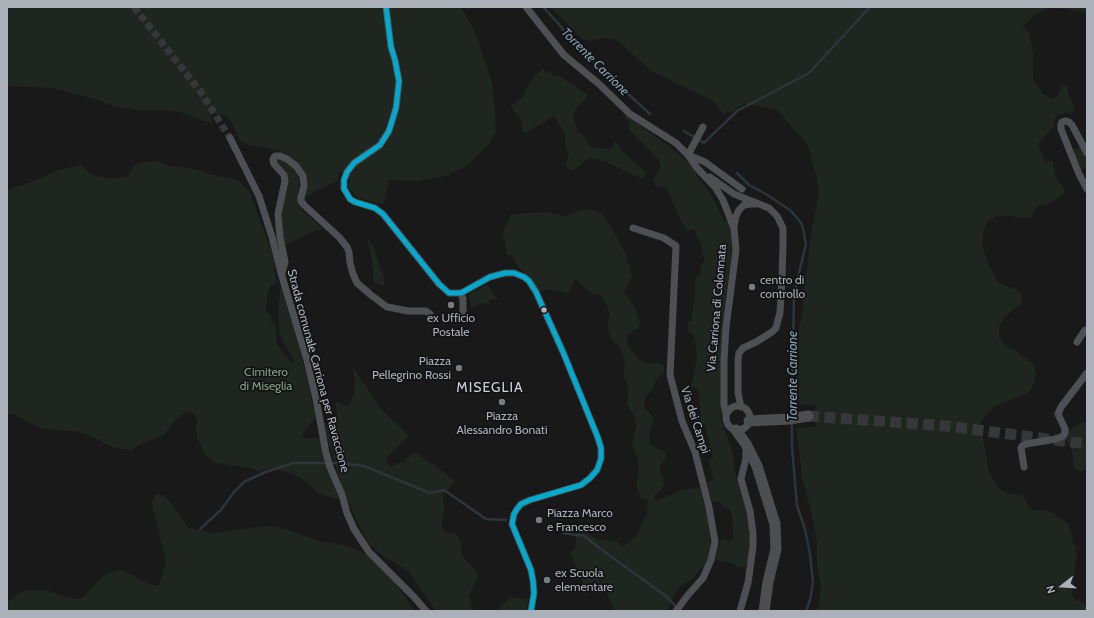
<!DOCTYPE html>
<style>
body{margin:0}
#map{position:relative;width:1094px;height:618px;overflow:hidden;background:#191919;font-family:Cabin,sans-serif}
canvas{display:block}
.frame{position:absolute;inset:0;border:8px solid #acb1b9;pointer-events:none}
.north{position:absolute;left:1042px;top:566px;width:40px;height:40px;-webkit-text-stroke:3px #131315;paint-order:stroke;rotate:253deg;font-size:11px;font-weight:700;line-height:16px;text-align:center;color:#acb1b9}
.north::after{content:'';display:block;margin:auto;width:14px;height:18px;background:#acb1b9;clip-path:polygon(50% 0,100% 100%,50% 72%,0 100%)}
</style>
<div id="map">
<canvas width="1094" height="618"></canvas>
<div class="frame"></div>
<div class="north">N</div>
</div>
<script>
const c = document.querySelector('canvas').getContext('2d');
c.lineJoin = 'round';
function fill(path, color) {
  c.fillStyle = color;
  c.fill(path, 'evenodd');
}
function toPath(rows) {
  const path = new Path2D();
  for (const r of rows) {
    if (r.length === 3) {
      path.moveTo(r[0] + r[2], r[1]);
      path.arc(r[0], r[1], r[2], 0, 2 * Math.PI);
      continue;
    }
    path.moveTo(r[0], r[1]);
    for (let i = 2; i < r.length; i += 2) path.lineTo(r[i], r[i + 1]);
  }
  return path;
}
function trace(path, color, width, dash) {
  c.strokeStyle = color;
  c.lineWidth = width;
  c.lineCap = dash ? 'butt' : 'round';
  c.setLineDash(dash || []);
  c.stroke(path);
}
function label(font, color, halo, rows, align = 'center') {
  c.font = font + ' Cabin,sans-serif';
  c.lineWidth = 3.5;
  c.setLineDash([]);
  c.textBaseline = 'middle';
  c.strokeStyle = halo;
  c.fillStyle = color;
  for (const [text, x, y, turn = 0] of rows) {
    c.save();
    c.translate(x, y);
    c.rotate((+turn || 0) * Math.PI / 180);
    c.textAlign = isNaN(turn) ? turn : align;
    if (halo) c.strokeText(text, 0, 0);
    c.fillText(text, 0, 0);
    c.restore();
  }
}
fill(toPath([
 [7,7,461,7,474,29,492,82,495,111,496,132,488,145,468,165,447,176,416,181,389,180,383,205,359,198,354,195,349,188,349,183,350,177,339,172,337,181,314,192,303,200,305,191,296,162,286,154,277,150,246,144,240,141,230,119,226,116,219,114,210,114,213,124,183,113,167,110,136,110,113,106,98,100,52,88,7,86],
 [550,7,1087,7,1087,13,1067,9,1049,8,1035,15,1023,26,1028,31,1030,37,1033,53,1033,79,1036,84,1040,88,1042,93,1052,99,1057,96,1062,85,1067,86,1069,97,1075,106,1072,114,1066,113,1058,115,1054,120,1055,125,1038,144,1045,163,1052,160,1055,174,1065,192,1062,195,1049,204,1038,206,1031,217,1020,218,1009,216,996,216,987,222,983,233,982,244,988,264,999,283,1010,287,1021,292,1022,302,1005,317,999,326,999,337,1006,347,1016,351,1034,364,1036,375,1033,386,1028,393,995,406,980,422,989,472,999,488,1007,493,1022,495,1025,498,1029,507,1033,510,1043,510,1052,512,1067,523,1071,531,1073,543,1076,547,1077,556,1075,564,1075,573,1072,591,1072,595,1075,599,1087,605,1087,611,816,611,819,604,821,589,817,564,817,541,811,510,802,479,801,465,796,428,816,427,815,405,796,405,796,366,799,327,803,312,803,296,806,279,810,240,819,193,817,178,808,146,804,139,799,135,777,110,754,105,746,104,738,107,731,112,723,114,713,101,651,71,618,41,606,38,590,41,582,39],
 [544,68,545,73,551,71,553,77,558,75,588,95,586,99,579,105,574,112,573,117,578,131,586,139,591,147,595,148,611,149,616,140,618,145,624,153,644,171,645,175,644,178,642,178,632,175,625,171,607,162,590,158,586,159,581,165,575,169,571,170,568,168,566,165,567,161,569,154,566,148,565,136,564,132,554,116,550,117,545,122,525,133,523,131,522,123,521,120,510,106,517,102,523,96,533,77],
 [622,113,654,135,674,150,691,165,697,176,712,196,724,221,727,219,732,233,732,250,726,295,722,344,721,421,733,453,734,459,733,464,748,516,750,541,749,562,745,567,739,567,729,562,716,560,720,542,722,540,725,539,730,542,732,540,733,533,732,515,729,509,724,507,719,502,712,501,707,482,714,480,708,459,713,458,705,425,701,424,699,397,697,388,691,387,697,359,695,339,691,333,688,331,688,322,692,320,693,304,695,302,695,278,700,275,701,264,704,262,704,258,702,252,701,242,697,238,695,229,687,231,675,208,669,192,665,187,659,187,654,185,654,179,660,169,660,164,658,159,628,129,630,124],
 [1080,147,1087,158,1087,167,1081,170,1072,150],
 [277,159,278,159,288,163,297,172,299,177,298,197,299,203,302,210,323,229,312,232,284,246,280,224,285,194,288,182,288,174,277,163],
 [157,161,171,166,190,168,214,175,238,180,249,191,273,255,276,280,275,285,271,285,268,293,266,311,271,315,271,323,275,323,277,345,292,364,294,361,291,354,283,342,279,331,278,311,281,284,291,316,305,369,315,416,314,420,306,428,302,436,307,439,314,437,321,438,339,497,335,499,318,493,308,483,299,477,275,468,259,471,251,468,221,464,214,462,205,454,198,440,196,431,197,422,196,417,192,413,187,411,175,420,164,435,148,441,131,450,115,448,91,436,73,431,42,429,13,414,7,414,7,190,29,183,56,171,82,164,86,170,94,175,111,179,128,176,134,165,145,162],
 [581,210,592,210,602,214,614,232,625,252,631,271,632,276,624,291,635,308,640,323,637,329,632,331,628,335,627,341,628,346,638,359,643,362,648,364,659,363,664,366,664,372,656,379,653,389,645,398,644,403,645,408,649,412,653,417,653,423,650,428,649,439,650,444,665,452,666,457,660,467,660,472,663,478,664,484,662,489,654,496,656,501,683,490,700,487,707,514,709,528,710,544,709,555,705,565,693,578,679,587,669,606,668,611,614,611,613,608,607,592,603,589,598,587,593,589,589,593,584,595,582,580,570,552,573,551,576,546,576,535,580,530,586,532,595,538,600,540,614,541,619,543,622,547,636,537,647,513,648,499,642,499,639,494,636,483,639,472,638,460,632,445,636,427,636,421,634,416,627,404,629,392,628,386,624,376,624,370,625,359,619,347,611,339,607,325,610,314,608,308,603,298,598,294,593,294,588,291,576,279,568,293,552,290,538,291,535,284,517,265,512,255,507,256,505,241,502,236,511,214,548,212,565,216],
 [367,240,369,240,371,244,372,243,383,275,385,284,382,286,374,282,371,254],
 [487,284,498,299,490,300,489,305,482,303,477,305,471,308,469,294],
 [352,366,382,410,409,435,385,459,390,467,400,462,403,463,414,452,437,467,455,481,444,493,443,498,444,509,442,526,444,531,456,534,459,538,461,543,462,556,476,570,478,575,469,596,472,608,474,611,476,611,436,611,408,571,392,561,381,555,370,545,358,524,341,484,325,430,325,424,336,418,337,413,335,401,348,406,354,395,355,381],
 [1083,422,1087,424,1087,469,1082,471,1075,470,1071,449,1066,439,1066,436,1068,431],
 [156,493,166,497,189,528,215,533,248,528,270,526,289,530,323,542,344,545,360,551,373,560,393,580,415,611,7,611,7,602,23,591,41,590,49,591,66,597,75,599,84,597,96,583,103,576,112,571,122,570,145,582,153,585,159,586,166,562,152,503],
 [513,597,528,600,526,611,496,611,508,599]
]), '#1f2620');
trace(toPath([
 [543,7,558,23,577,47,650,114],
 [684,131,704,143,737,111,809,73,870,7],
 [737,173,749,185,766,194,791,211,802,224,806,244,794,294,792,416],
 [792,421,792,447,797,506,805,529,810,554,813,583,810,600,806,611],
 [200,529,221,510,234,492,244,482,263,473,293,463,339,463,364,466,430,493,444,490,486,519,506,520],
 [563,533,584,536,609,555,667,597,677,608]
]), '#2d353a', 2.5);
trace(toPath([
 [134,7,200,91,230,138]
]), '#363739', 7, [7, 3.5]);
trace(toPath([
 [808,416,947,426,1087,444]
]), '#363739', 11, [11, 5.5]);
trace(toPath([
 [386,7,391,47,395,60,399,81,396,108,389,131,380,145,354,163,347,172,344,180,344,189,346,192,350,199,355,202,375,208,383,214,439,284,449,293,461,293,490,277,505,273,514,273,524,277,529,281,536,292,563,352,598,438,601,448,601,459,597,470,590,478,581,485,530,500,521,504,517,509,514,514,512,524,531,570,533,581,534,593,531,611],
 [526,7,564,55,599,84,630,114,676,143,688,155,697,168,715,187,723,200,734,228,736,250,726,327,724,360,724,405,726,414],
 [703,127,688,155,705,162,742,189],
 [230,138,259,196,272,237,281,273,307,360,316,399,326,453,330,467,342,495,347,513,354,529,369,552,414,597,426,611],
 [1087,153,1072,125,1069,122,1065,121,1062,122,1061,124,1061,129,1079,174,1087,189],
 [710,177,734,194,769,208,777,216,783,228,783,246,782,277,780,313,778,320,776,328,772,332,756,342,743,348,739,353,738,360,738,393,741,407],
 [734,226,736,216,739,210,744,205,750,204,756,204],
 [633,228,664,238,676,246,670,375,682,421,695,452,709,507,715,542,711,560,703,578,688,595,676,611],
 [282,273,285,262,280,237,278,214,285,181,284,175,274,164,273,159,275,156,280,156,287,159,296,166,303,176,304,186,301,197,301,201,304,205,339,237,347,247,349,252,350,263,353,274,357,283,371,295,387,307,393,308,408,311,426,311,430,314],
 [461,293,463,299,463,312],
 [1077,342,1085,330,1087,331],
 [738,418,12],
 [1024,467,1021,448,1022,446,1026,444,1056,439,1063,436,1065,433,1065,429,1058,414,1061,407,1087,373],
 [740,611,748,583,753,547,753,533,750,511,741,479,746,458,746,447]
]), '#4e4f52', 7);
trace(toPath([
 [749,421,789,419,802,417,808,416],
 [736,430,746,444,757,466,775,524,776,549,768,582,764,611]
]), '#4d4e50', 11);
trace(toPath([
 [386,7,391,47,395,60,399,81,396,108,389,131,380,145,354,163,347,172,344,180,344,189,346,192,350,199,355,202,375,208,383,214,439,284,449,293,461,293,490,277,505,273,514,273,524,277,529,281,536,292,563,352,598,438,601,448,601,459,597,470,590,478,581,485,530,500,521,504,517,509,514,514,512,524,531,570,533,581,534,593,531,611]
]), '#00a9ce', 5);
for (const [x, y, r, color] of [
 [752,287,4,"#797c81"],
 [451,305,4,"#797c81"],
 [544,310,3.5,"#acb1b9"],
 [459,368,4,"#797c81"],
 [502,402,4,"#797c81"],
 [539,520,4,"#797c81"],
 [547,580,4,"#797c81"]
]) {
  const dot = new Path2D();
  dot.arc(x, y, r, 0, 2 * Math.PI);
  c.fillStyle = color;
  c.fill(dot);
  trace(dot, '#131315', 1.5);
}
label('12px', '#acb1b9', '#131315', [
 ["centro di",760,280],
 ["controllo",760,294],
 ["ex Ufficio",451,318,"center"],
 ["Postale",451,332,"center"],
 ["Piazza",451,361,"right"],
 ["Pellegrino Rossi",451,375,"right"],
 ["Piazza",502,416,"center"],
 ["Alessandro Bonati",502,430,"center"],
 ["Piazza Marco",547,513],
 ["e Francesco",547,527],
 ["ex Scuola",555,573],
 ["elementare",555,587]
], 'left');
label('12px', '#acb1b9', '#131315', [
 ["Via Carriona di Colonnata",717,308,-85],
 ["Strada comunale Carriona per Ravaccione",318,371,75],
 ["Via dei Campi",695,420,72]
]);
label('12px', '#85a284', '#131315', [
 ["Cimitero",266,372],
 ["di Miseglia",266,386]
]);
label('italic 13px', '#85a0b1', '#131315', [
 ["Torrente Carrione",595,62,45],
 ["Torrente Carrione",793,376,-90]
]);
c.letterSpacing = '1px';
label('14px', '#cccfd5', '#131315', [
 ["MISEGLIA",490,388]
]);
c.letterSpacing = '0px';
</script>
